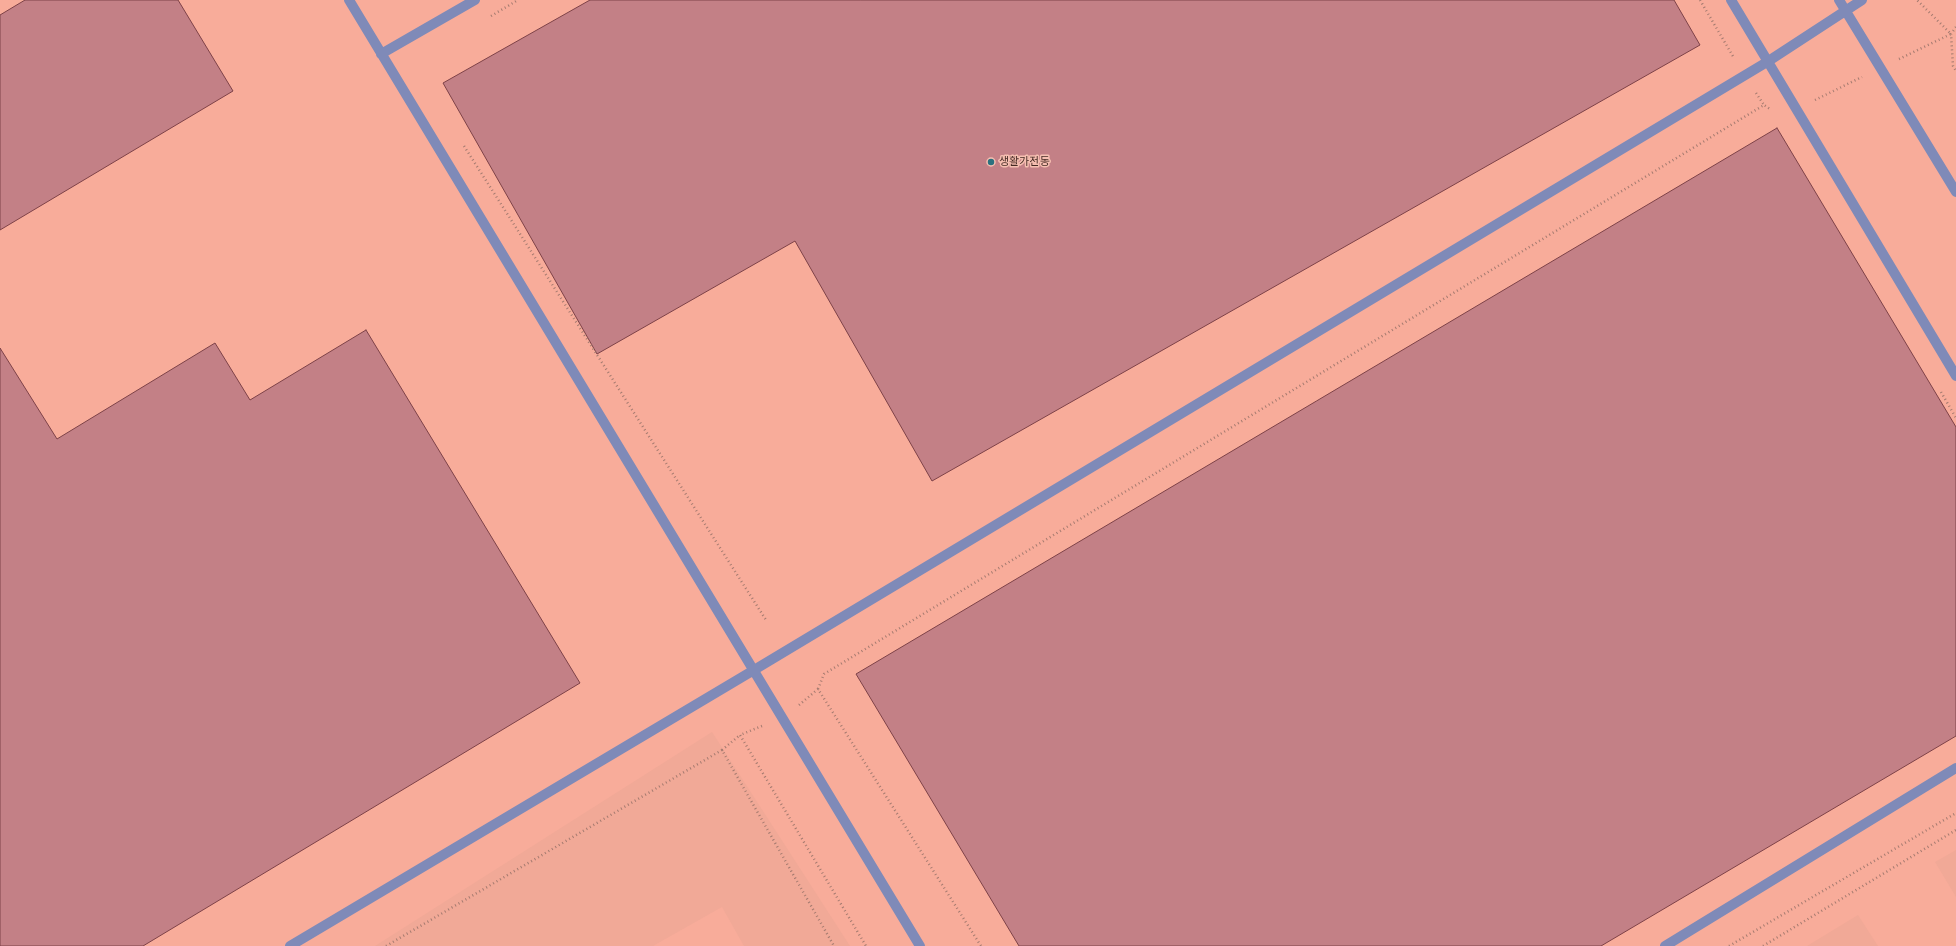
<!DOCTYPE html>
<meta charset="utf-8">
<style>
body{margin:0}
canvas{display:block;background:#f6bfb1}
</style>
<canvas width="1956" height="946"></canvas>
<script>
const c = document.querySelector('canvas').getContext('2d');
c.lineJoin = 'round';
function fill(path, color) {
  c.fillStyle = color;
  c.fill(path, 'evenodd');
}
function toPath(rows) {
  const path = new Path2D();
  for (const r of rows) {
    path.moveTo(r[0], r[1]);
    for (let i = 2; i < r.length; i += 2) path.lineTo(r[i], r[i + 1]);
  }
  return path;
}
function trace(path, color, width, dash) {
  c.strokeStyle = color;
  c.lineWidth = width;
  c.lineCap = dash ? 'butt' : 'round';
  c.setLineDash(dash || []);
  c.stroke(path);
}
function label(font, color, halo, rows, align = 'center') {
  c.font = font + ' "Alegreya Sans","Noto Sans KR",sans-serif';
  c.lineWidth = 3;
  c.setLineDash([]);
  c.textBaseline = 'middle';
  c.strokeStyle = halo;
  c.fillStyle = color;
  for (const [text, x, y, turn = 0] of rows) {
    c.save();
    c.translate(x, y);
    c.rotate((+turn || 0) * Math.PI / 180);
    c.textAlign = isNaN(turn) ? turn : align;
    if (halo) c.strokeText(text, 0, 0);
    c.fillText(text, 0, 0);
    c.restore();
  }
}
fill(toPath([
 [0,0,1956,0,1956,946,0,946]
]), '#f8ac9a');
fill(toPath([
 [712,732,850,946,744,946,722,907,653,946,375,946],
 [1956,850,1956,897,1935,862],
 [1858,915,1878,946,1807,946]
]), '#f1a997');
const building = toPath([
 [25,0,178,0,233,91,0,230,0,15,25,0],
 [590,0,1674,0,1700,45,932,481,795,241,597,354,443,83,590,0],
 [1777,128,1956,427,1956,736,1601,946,1019,946,856,674,1777,128],
 [366,330,580,683,143,946,0,946,0,348,57,439,215,343,250,400,366,330]
]);
fill(building, '#c38086');
trace(building, '#7e4248', 1);
trace(toPath([
 [1700,0,1734,58],
 [491,16,518,0],
 [1956,27,1951,34,1953,66,1956,71],
 [1899,59,1951,34,1917,0],
 [1756,93,1764,105],
 [1815,100,1862,77],
 [464,146,766,620],
 [1941,392,1956,418],
 [818,689,824,674,1764,105,1770,109],
 [799,705,818,689,981,946],
 [762,726,740,735,866,946],
 [722,750,740,735],
 [386,946,722,750,834,946],
 [1729,946,1956,813],
 [1763,946,1956,830]
]), '#a57b70', 2.5, [1, 3]);
trace(toPath([
 [349,0,920,946],
 [1731,0,1956,376],
 [1839,0,1956,192],
 [381,54,475,0],
 [290,946,754,670,1767,62,1862,0],
 [1665,946,1956,768]
]), '#7f8ab8', 10);
for (const [x, y, r, color] of [
 [991,162,4,"#2b717f"]
]) {
  const dot = new Path2D();
  dot.arc(x, y, r, 0, 2 * Math.PI);
  c.fillStyle = color;
  c.fill(dot);
  trace(dot, '#f6bfb1', 1.5);
}
label('11px', '#462b25', '#f6bfb1', [
 ["생활가전동",999,162]
], 'left');
</script>
